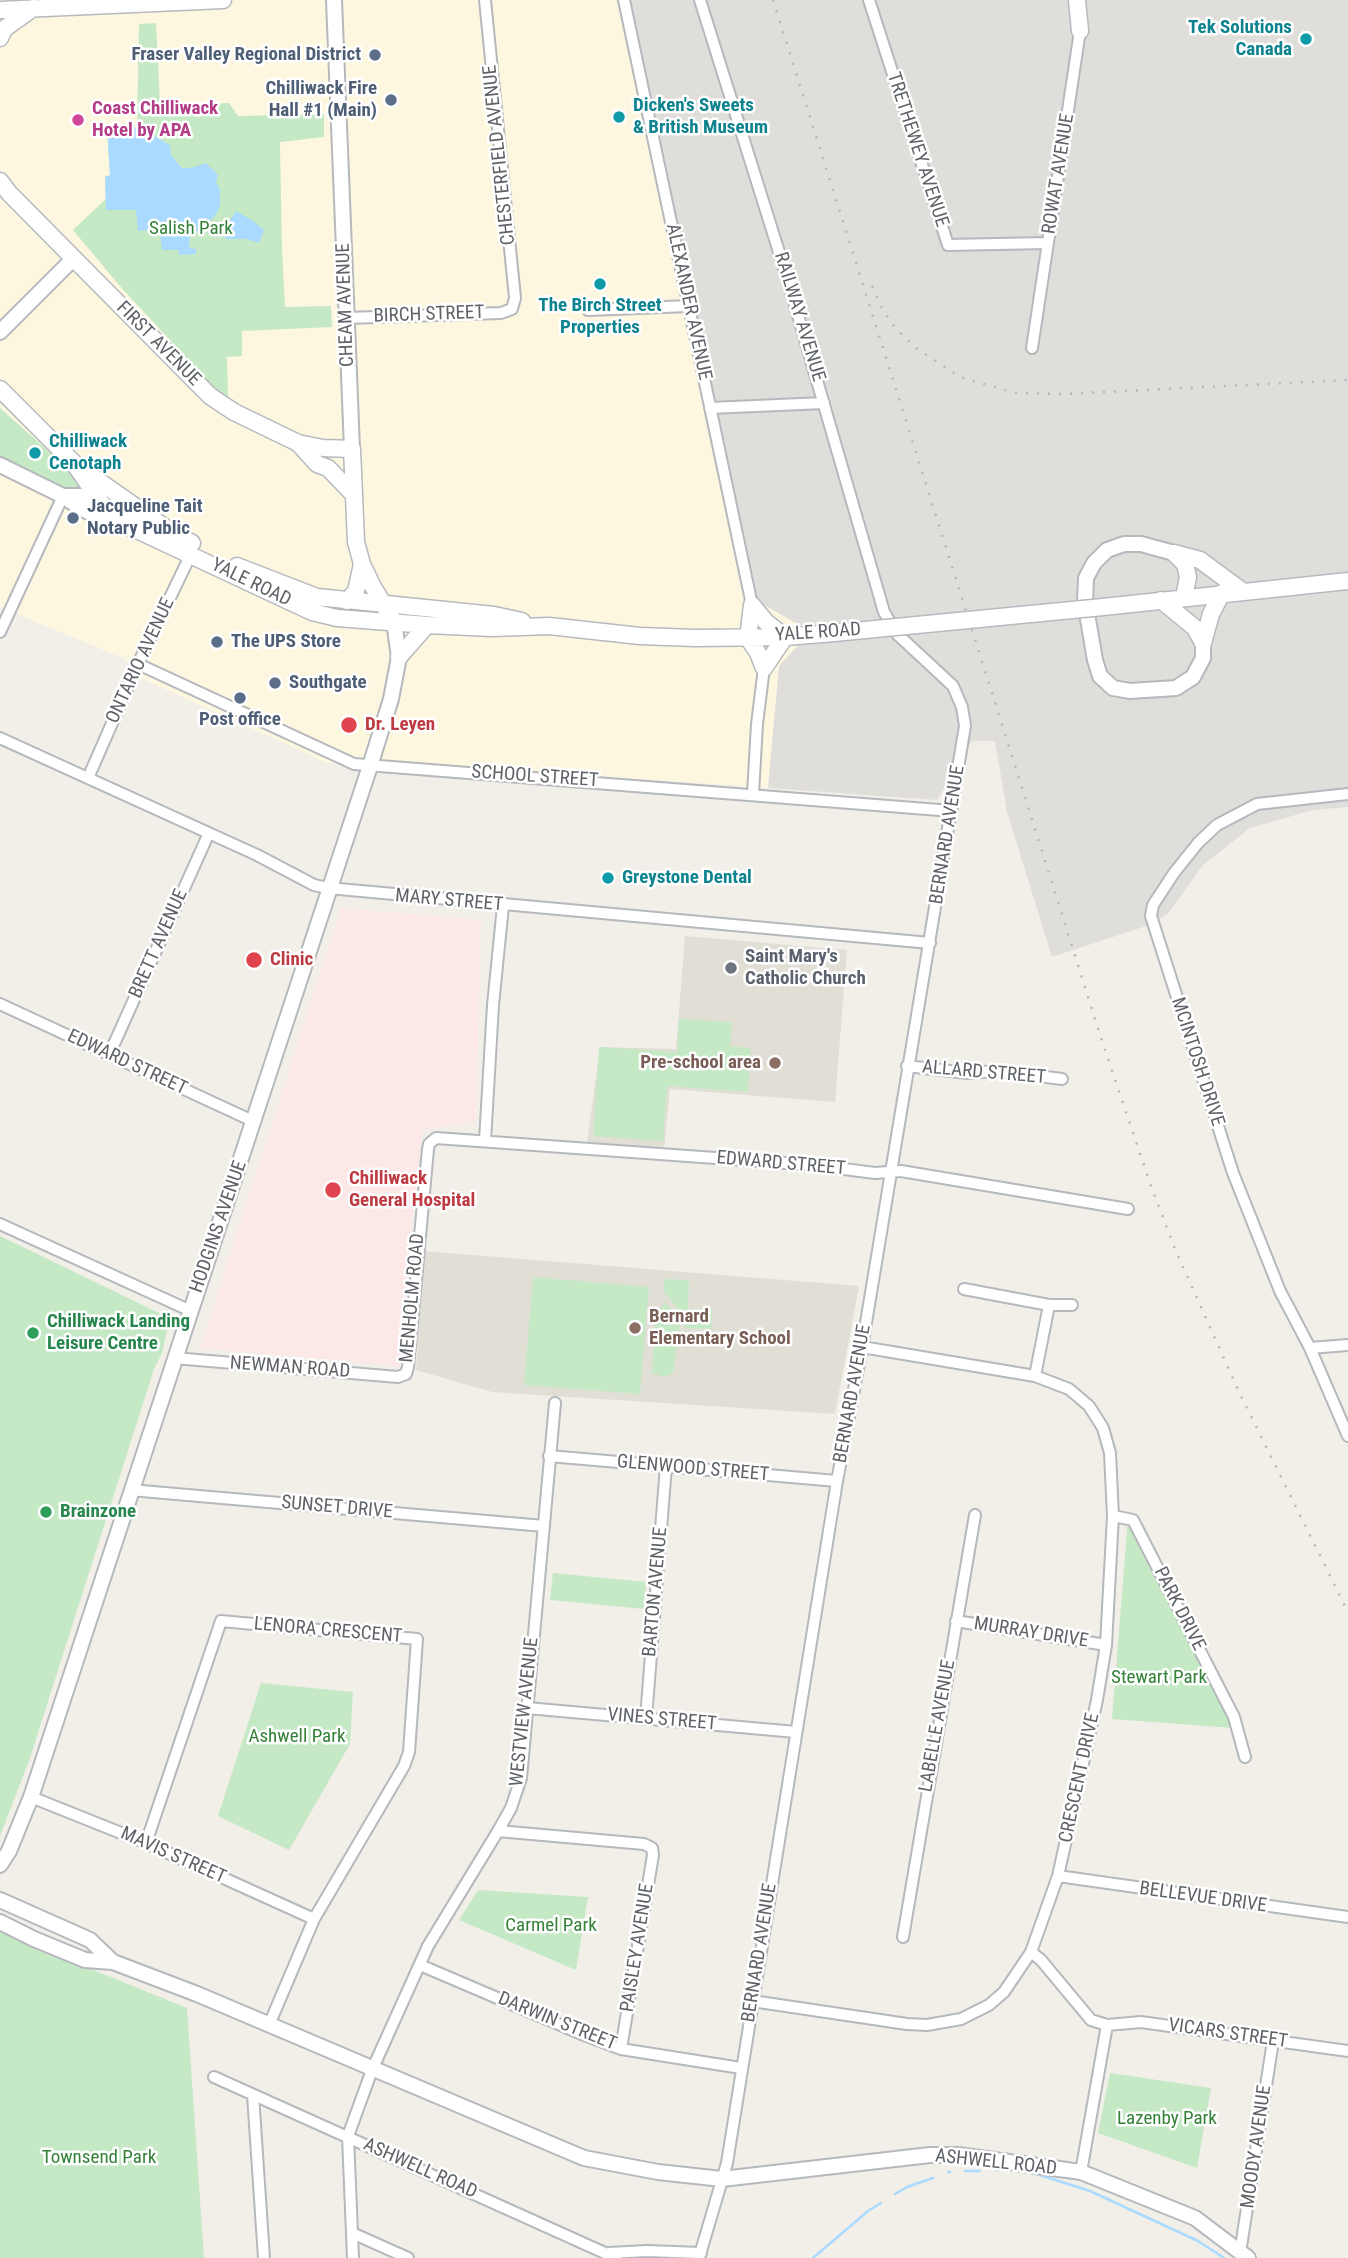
<!DOCTYPE html>
<style>
body{margin:0}
canvas{display:block;background:#f1efe8}
</style>
<canvas width="1348" height="2258"></canvas>
<script>
const c = document.querySelector('canvas').getContext('2d');
c.lineJoin = 'round';
function fill(path, color) {
  c.fillStyle = color;
  c.fill(path, 'evenodd');
}
function toPath(rows) {
  const path = new Path2D();
  for (const r of rows) {
    path.moveTo(r[0], r[1]);
    for (let i = 2; i < r.length; i += 2) path.lineTo(r[i], r[i + 1]);
  }
  return path;
}
function trace(path, color, width, dash) {
  c.strokeStyle = color;
  c.lineWidth = width;
  c.lineCap = dash ? 'butt' : 'round';
  c.setLineDash(dash || []);
  c.stroke(path);
}
function label(font, color, halo, rows, align = 'center') {
  c.font = font + ' "Roboto Condensed",sans-serif';
  c.lineWidth = 5;
  c.setLineDash([]);
  c.textBaseline = 'middle';
  c.strokeStyle = halo;
  c.fillStyle = color;
  for (const [text, x, y, turn = 0] of rows) {
    c.save();
    c.translate(x, y);
    c.rotate((+turn || 0) * Math.PI / 180);
    c.textAlign = isNaN(turn) ? turn : align;
    if (halo) c.strokeText(text, 0, 0);
    c.fillText(text, 0, 0);
    c.restore();
  }
}
fill(toPath([
 [0,0,630,0,757,601,801,626,804,639,779,666,768,788,469,767,327,763,143,679,125,659,0,607]
]), '#fef7e0');
fill(toPath([
 [630,0,1348,0,1348,807,1313,810,1250,828,1203,865,1168,914,1146,926,1052,957,1007,812,995,741,972,741,937,800,768,788,779,666,804,639,801,626,757,601]
]), '#e0deda');
fill(toPath([
 [685,936,847,950,835,1102,670,1089,664,1150,587,1143,600,1047,676,1049],
 [423,1251,859,1286,835,1414,492,1392,416,1370]
]), '#e1ded6');
fill(toPath([
 [341,908,481,920,476,1121,422,1131,409,1250,401,1366,200,1348]
]), '#fce8e6');
fill(toPath([
 [156,23,160,105,229,103,238,116,324,114,324,137,280,142,282,251,285,307,331,306,332,327,242,331,242,356,227,357,228,397,212,386,119,285,73,230,106,199,105,177,110,175,107,128,137,127,139,24],
 [0,408,74,474,87,495,67,493,0,458],
 [679,1019,732,1022,730,1046,751,1048,748,1092,667,1086,663,1141,593,1136,599,1047,677,1052],
 [0,1236,159,1313,164,1320,167,1330,162,1353,154,1369,29,1761,0,1836],
 [533,1277,649,1287,640,1394,524,1385],
 [664,1279,689,1280,688,1309,713,1310,711,1329,684,1328,684,1317,664,1291],
 [664,1302,681,1319,673,1373,665,1377,652,1373,655,1325],
 [1128,1519,1234,1728,1112,1719],
 [553,1573,646,1582,644,1609,550,1600],
 [261,1683,353,1692,350,1744,289,1850,218,1816],
 [478,1890,588,1897,576,1970,459,1920],
 [0,1932,187,2008,204,2258,0,2258],
 [1110,2073,1211,2088,1197,2168,1098,2133]
]), '#c5e8c5');
fill(toPath([
 [107,128,140,128,170,145,171,155,182,168,191,168,206,163,218,175,216,182,220,189,220,205,217,213,209,222,203,222,201,228,190,236,189,246,190,248,196,249,196,254,179,255,178,250,162,250,160,233,158,230,138,231,136,210,106,210,105,177,110,175],
 [236,211,253,221,264,230,259,243,246,239,226,239,224,230]
]), '#aadaff');
trace(toPath([
 [996,2170,1014,2169],
 [965,2171,980,2171],
 [948,2172,950,2172],
 [1030,2172,1090,2191,1198,2241,1224,2258],
 [895,2194,907,2187,933,2178],
 [813,2258,868,2211,881,2203]
]), '#aadaff', 2.5);
const minor = toPath([
 [624,0,752,605],
 [869,0,948,245,1048,243],
 [588,310,689,306],
 [346,318,501,313,512,309,515,298,485,0],
 [1032,348,1080,31,1078,26],
 [710,408,824,403],
 [0,632,63,496],
 [138,664,354,764,952,811],
 [0,738,257,855,314,885,328,888,930,943],
 [88,778,138,664,192,552],
 [753,794,757,724,764,668],
 [1348,794,1257,804,1217,825,1198,843,1174,873,1153,905,1151,916,1233,1173,1280,1291,1310,1348,1348,1436],
 [0,1004,255,1122],
 [109,1055,209,833],
 [907,1066,967,1073,999,1071,1062,1079],
 [485,1141,493,1005,503,906],
 [0,1224,191,1311],
 [964,1289,1049,1305,1072,1305],
 [1310,1348,1348,1345],
 [174,1358,398,1377,406,1374,408,1367,428,1149,429,1144,436,1138,813,1165,875,1173,901,1171,1128,1209],
 [1035,1376,1049,1305],
 [549,1456,837,1481],
 [130,1490,544,1526],
 [1113,1516,1133,1520,1234,1717,1245,1757],
 [956,1621,1106,1645],
 [527,1708,796,1732],
 [646,1718,666,1466],
 [31,1797,146,1843,314,1919],
 [498,1831,644,1844,652,1848,653,1855,621,2049],
 [146,1843,221,1621,417,1639,409,1752,404,1766,314,1919,269,2025],
 [1058,1876,1348,1917],
 [903,1937,975,1515],
 [1031,1952,1041,1960,1091,2020,1107,2025,1081,2172],
 [420,1965,584,2035,621,2049,741,2068],
 [752,2001,907,2024,927,2025,961,2019,989,2005,1004,1992,1031,1952,1058,1876,1097,1700,1106,1645,1113,1516,1110,1453,1103,1428,1089,1406,1069,1389,1035,1376,862,1347],
 [1107,2025,1141,2022,1348,2051],
 [214,2077,616,2258],
 [253,2095,264,2258],
 [352,2233,408,2258],
 [609,2253,647,2251,701,2253],
 [1240,2253,1273,2041],
 [353,2258,348,2136,372,2070,428,1946,498,1831,511,1808,521,1778,555,1403],
 [699,2258,727,2163,837,1481,862,1347,965,726,962,707,953,686,897,634,884,612,789,284,700,0]
]);
const tertiary = toPath([
 [334,0,352,449],
 [0,332,74,258],
 [0,465,63,496,79,507,109,523,129,528],
 [63,496,80,496,157,527],
 [1174,553,1141,544,1124,544,1107,550,1094,563,1086,578,1085,602,1095,660,1100,676,1113,688,1130,691,1176,688,1193,677,1203,658,1203,643],
 [0,1865,9,1851,31,1797,370,766,391,699,399,657,394,622],
 [0,1900,90,1940,113,1962],
 [0,1922,34,1939,85,1960,113,1962,197,1994,584,2158,658,2172,722,2179,930,2155,958,2155,1081,2172,1195,2218,1248,2258]
]);
const secondary = toPath([
 [1077,0,1080,31],
 [0,10,223,0],
 [0,38,4,29,33,8],
 [0,181,9,193,210,396,234,412,298,443,323,448,352,449,356,542,362,564,372,585,394,622],
 [0,389,73,462,102,504,115,516,141,532,312,612,337,618,427,625,492,628,549,626,640,636,695,638,785,637,834,633],
 [298,443,317,464,328,468,354,495],
 [86,472,173,533,192,543],
 [1174,553,1200,560,1242,591],
 [1174,553,1185,564,1188,577,1184,597],
 [237,566,317,597,494,615,522,621],
 [1161,600,1195,628,1203,643],
 [347,601,356,591,362,564],
 [752,605,748,638,758,653,764,668],
 [752,605,766,622,785,637],
 [1103,607,1348,581],
 [1203,643,1211,614,1222,593],
 [399,657,427,625],
 [764,668,785,637]
]);
trace(minor, '#b5b8bc', 14);
trace(tertiary, '#b5b8bc', 18);
trace(secondary, '#b6babf', 19);
trace(minor, '#fff', 10);
trace(tertiary, '#fff', 14);
trace(secondary, '#fff', 16);
trace(toPath([
 [773,0,1102,1041,1151,1186,1175,1249,1239,1392,1348,1612],
 [872,286,883,310,896,329,916,348,960,377,1015,393,1063,394,1348,380]
]), '#b6b7b8', 2.5, [2, 9]);
const secondaryBridge = toPath([
 [834,633,1103,607]
]);
trace(secondaryBridge, '#b6babf', 19, []);
trace(secondaryBridge, '#fff', 16);
for (const [x, y, r, color] of [
 [1306,39,7,"#0f9aa8"],
 [375,55,7,"#5c6f8a"],
 [391,100,7,"#5c6f8a"],
 [619,117,7,"#0f9aa8"],
 [78,120,7,"#d1479c"],
 [600,284,7,"#0f9aa8"],
 [35,453,7,"#0f9aa8"],
 [73,518,7,"#5c6f8a"],
 [217,642,7,"#5c6f8a"],
 [275,683,7,"#5c6f8a"],
 [240,698,7,"#5c6f8a"],
 [349,725,9,"#e0444e"],
 [608,878,7,"#0f9aa8"],
 [254,960,9,"#e0444e"],
 [731,968,7,"#6b7280"],
 [775,1063,7,"#8d6e63"],
 [333,1190,9,"#e0444e"],
 [635,1328,7,"#8d6e63"],
 [33,1333,7,"#2e9e5b"],
 [46,1512,7,"#2e9e5b"]
]) {
  const dot = new Path2D();
  dot.arc(x, y, r, 0, 2 * Math.PI);
  c.fillStyle = color;
  c.fill(dot);
  trace(dot, '#fff', 2.5);
}
label('bold 19px', '#0d838f', '#fff', [
 ["Tek Solutions",1292,28,"right"],
 ["Canada",1292,50,"right"],
 ["Dicken's Sweets",633,106],
 ["& British Museum",633,128],
 ["The Birch Street",600,306,"center"],
 ["Properties",600,328,"center"],
 ["Chilliwack",49,442],
 ["Cenotaph",49,464],
 ["Greystone Dental",622,878]
], 'left');
label('bold 19px', '#4e5e75', '#fff', [
 ["Fraser Valley Regional District",361,55,"right"],
 ["Chilliwack Fire",377,89,"right"],
 ["Hall #1 (Main)",377,111,"right"],
 ["Jacqueline Tait",87,507],
 ["Notary Public",87,529],
 ["The UPS Store",231,642],
 ["Southgate",289,683],
 ["Post office",240,720,"center"]
], 'left');
label('bold 19px', '#b23c85', '#fff', [
 ["Coast Chilliwack",92,109],
 ["Hotel by APA",92,131]
], 'left');
label('19px', '#5f6368', '#fff', [
 ["TRETHEWEY AVENUE",917,150,72],
 ["CHESTERFIELD AVENUE",500,155,-96],
 ["ROWAT AVENUE",1059,174,-81],
 ["ALEXANDER AVENUE",688,302,78],
 ["CHEAM AVENUE",346,305,-92],
 ["BIRCH STREET",429,315,-2],
 ["RAILWAY AVENUE",799,317,73],
 ["FIRST AVENUE",158,344,45],
 ["YALE ROAD",251,583,26],
 ["YALE ROAD",818,633,-4],
 ["ONTARIO AVENUE",141,661,-65],
 ["SCHOOL STREET",535,777,4],
 ["BERNARD AVENUE",948,835,-81],
 ["MARY STREET",449,901,5],
 ["BRETT AVENUE",159,944,-66],
 ["MCINTOSH DRIVE",1197,1062,72],
 ["EDWARD STREET",127,1063,25],
 ["ALLARD STREET",984,1073,5],
 ["EDWARD STREET",781,1164,5],
 ["HODGINS AVENUE",219,1227,-71],
 ["MENHOLM ROAD",413,1298,-85],
 ["NEWMAN ROAD",290,1368,4],
 ["BERNARD AVENUE",853,1394,-80],
 ["GLENWOOD STREET",693,1469,5],
 ["SUNSET DRIVE",337,1508,5],
 ["BARTON AVENUE",656,1592,-85],
 ["PARK DRIVE",1179,1609,63],
 ["LENORA CRESCENT",328,1631,5],
 ["MURRAY DRIVE",1031,1633,9],
 ["WESTVIEW AVENUE",525,1712,-84],
 ["VINES STREET",662,1720,5],
 ["LABELLE AVENUE",938,1726,-80],
 ["CRESCENT DRIVE",1080,1778,-78],
 ["MAVIS STREET",173,1856,24],
 ["BELLEVUE DRIVE",1203,1898,8],
 ["PAISLEY AVENUE",638,1948,-81],
 ["BERNARD AVENUE",760,1953,-81],
 ["DARWIN STREET",557,2022,22],
 ["VICARS STREET",1228,2034,8],
 ["MOODY AVENUE",1257,2147,-82],
 ["ASHWELL ROAD",996,2163,6],
 ["ASHWELL ROAD",420,2169,24]
]);
label('19px', '#348238', '#fff', [
 ["Salish Park",191,229],
 ["Stewart Park",1159,1678],
 ["Ashwell Park",297,1737],
 ["Carmel Park",551,1926],
 ["Lazenby Park",1167,2119],
 ["Townsend Park",99,2158]
]);
label('bold 19px', '#be3a42', '#fff', [
 ["Dr. Leyen",365,725],
 ["Clinic",270,960],
 ["Chilliwack",349,1179],
 ["General Hospital",349,1201]
], 'left');
label('bold 19px', '#5b616d', '#fff', [
 ["Saint Mary's",745,957],
 ["Catholic Church",745,979]
], 'left');
label('bold 19px', '#785e54', '#fff', [
 ["Pre-school area",761,1063],
 ["Bernard",649,1317,"left"],
 ["Elementary School",649,1339,"left"]
], 'right');
label('bold 19px', '#27864d', '#fff', [
 ["Chilliwack Landing",47,1322],
 ["Leisure Centre",47,1344],
 ["Brainzone",60,1512]
], 'left');
</script>
